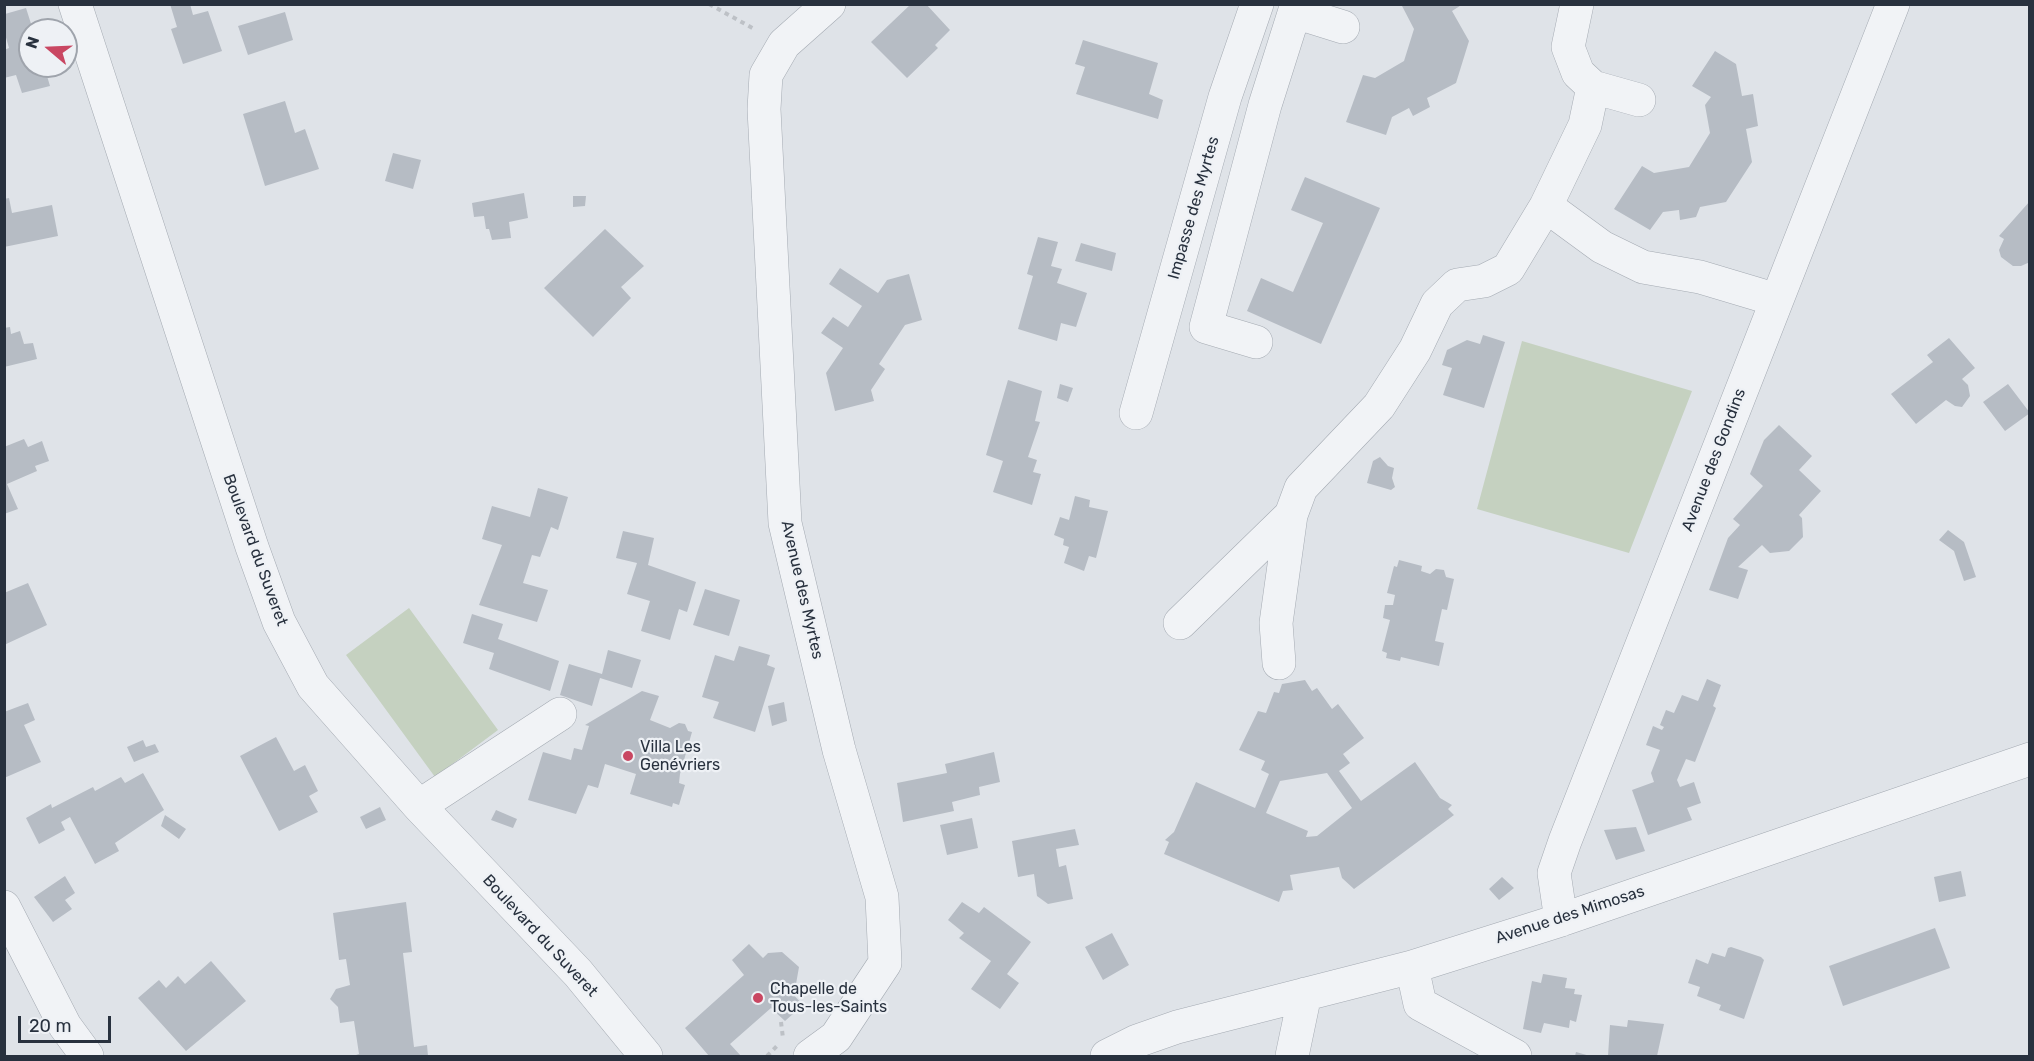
<!DOCTYPE html>
<meta charset="utf-8">
<style>
body{margin:0}
#map{position:relative;width:2034px;height:1061px;overflow:hidden;background:#dfe3e8;font-family:Rubik,sans-serif}
canvas{display:block}
.frame{position:absolute;inset:0;border:6px solid #28313e;pointer-events:none}
.north{position:absolute;left:18px;top:18px;width:60px;height:60px;box-sizing:border-box;background:#eef1f5;border:2px solid #9fa4ac;border-radius:50%;rotate:289deg;font-size:16px;font-weight:700;line-height:24px;text-align:center;color:#28313e}
.north::after{content:'';display:block;margin:auto;width:21px;height:27px;background:#c94762;clip-path:polygon(50% 0,100% 100%,50% 72%,0 100%)}
.scale{position:absolute;left:18px;top:1016px;width:93px;height:27px;box-sizing:border-box;border:3px solid #28313e;border-top:0;padding-left:8px;font-size:18px;line-height:21px;white-space:nowrap;color:#28313e;-webkit-text-stroke:4px #eef1f5;paint-order:stroke}
</style>
<div id="map">
<canvas width="2034" height="1061"></canvas>
<div class="frame"></div>
<div class="north">N</div>
<div class="scale">20 m</div>
</div>
<script>
const c = document.querySelector('canvas').getContext('2d');
c.lineJoin = 'round';
function fill(path, color) {
  c.fillStyle = color;
  c.fill(path, 'evenodd');
}
function toPath(rows) {
  const path = new Path2D();
  for (const r of rows) {
    path.moveTo(r[0], r[1]);
    for (let i = 2; i < r.length; i += 2) path.lineTo(r[i], r[i + 1]);
  }
  return path;
}
function trace(path, color, width, dash) {
  c.strokeStyle = color;
  c.lineWidth = width;
  c.lineCap = dash ? 'butt' : 'round';
  c.setLineDash(dash || []);
  c.stroke(path);
}
function label(font, color, halo, rows, align = 'center') {
  c.font = font + ' Rubik,sans-serif';
  c.lineWidth = 4.5;
  c.setLineDash([]);
  c.textBaseline = 'middle';
  c.strokeStyle = halo;
  c.fillStyle = color;
  for (const [text, x, y, turn = 0] of rows) {
    c.save();
    c.translate(x, y);
    c.rotate((+turn || 0) * Math.PI / 180);
    c.textAlign = isNaN(turn) ? turn : align;
    if (halo) c.strokeText(text, 0, 0);
    c.fillText(text, 0, 0);
    c.restore();
  }
}
fill(toPath([
 [1522,341,1692,391,1629,553,1477,509],
 [409,608,498,730,435,777,346,655]
]), '#c5d1c0');
fill(toPath([
 [170,4,190,4,193,15,208,11,222,51,183,64,171,29,177,27],
 [911,4,926,4,950,30,935,45,938,48,907,78,871,42],
 [1401,4,1463,4,1452,11,1469,41,1456,83,1427,98,1430,107,1413,116,1409,108,1392,117,1386,135,1346,122,1363,75,1375,78,1404,61,1414,29],
 [26,8,33,30,30,30,30,66,44,66,50,86,22,93,16,75,4,78,4,50,9,48,5,34,5,14],
 [285,12,293,40,248,55,238,26],
 [1083,40,1158,63,1149,94,1163,100,1158,119,1076,94,1085,67,1075,64],
 [1715,51,1736,64,1742,96,1753,94,1758,126,1746,129,1752,162,1726,202,1700,207,1696,217,1680,220,1679,210,1663,212,1650,230,1614,209,1642,166,1654,173,1689,167,1710,133,1705,105,1711,97,1692,86],
 [285,101,295,133,305,129,319,169,265,186,243,114],
 [393,153,421,160,413,189,385,181],
 [1305,177,1380,208,1321,344,1247,311,1261,278,1293,292,1323,223,1291,210],
 [524,193,528,218,509,222,511,238,492,240,489,229,486,229,484,216,474,217,472,203],
 [573,196,586,196,585,206,573,207],
 [9,198,12,213,52,205,58,236,4,247,4,199],
 [2030,201,2030,262,2021,266,2013,266,2001,257,1999,250,2004,239,1999,236],
 [605,229,644,266,621,287,631,298,593,337,544,288],
 [1038,237,1058,242,1051,266,1062,269,1057,283,1087,293,1076,327,1061,323,1057,341,1018,329,1033,276,1027,274],
 [1081,243,1116,253,1112,271,1075,261],
 [840,268,878,293,887,280,909,274,922,320,905,325,879,364,885,369,871,390,874,401,835,411,826,373,843,348,821,333,833,317,848,327,862,306,829,284],
 [10,327,11,334,20,331,24,344,33,343,37,359,4,367,4,328],
 [1483,335,1505,342,1484,408,1443,395,1452,368,1442,365,1447,350,1467,340,1480,344],
 [1949,338,1975,368,1962,379,1968,385,1970,396,1962,407,1955,406,1946,400,1916,424,1891,394,1933,362,1927,355],
 [1008,380,1042,391,1035,421,1040,422,1028,457,1037,460,1033,472,1041,474,1032,505,993,492,1003,461,986,455],
 [1060,384,1073,388,1068,402,1057,398],
 [2008,384,2030,413,2005,431,1983,402],
 [1779,425,1812,456,1799,470,1821,491,1799,515,1802,518,1803,537,1789,551,1770,553,1762,545,1738,567,1748,570,1738,599,1709,590,1728,538,1740,525,1733,519,1763,486,1750,474,1764,440],
 [24,439,28,447,42,441,49,461,35,466,37,471,7,484,18,509,4,514,4,447],
 [1380,457,1388,466,1394,468,1392,478,1395,487,1391,490,1367,483,1373,461],
 [538,488,568,497,558,530,551,527,540,557,532,555,523,583,548,590,537,622,479,605,502,545,482,539,492,506,530,517],
 [1075,496,1090,500,1089,507,1108,511,1096,558,1089,556,1084,571,1064,563,1069,547,1063,545,1064,539,1054,535,1060,517,1069,520],
 [1948,530,1964,542,1976,577,1964,581,1954,551,1939,540],
 [623,531,654,538,648,565,696,582,687,612,679,609,670,640,641,631,650,601,627,594,637,563,616,558],
 [1399,560,1422,566,1421,571,1430,574,1436,569,1444,570,1446,577,1454,579,1447,610,1442,609,1435,641,1444,643,1439,666,1401,657,1400,661,1386,658,1387,653,1382,651,1390,620,1383,618,1385,605,1393,605,1395,595,1387,593,1394,566,1397,567],
 [28,583,47,625,4,645,4,593],
 [705,589,740,600,729,636,693,625],
 [472,614,503,624,498,639,559,661,550,691,489,669,494,653,463,643],
 [739,646,770,655,767,665,775,668,755,732,713,718,719,702,702,697,715,655,734,661],
 [608,650,641,660,632,688,600,678,592,706,560,695,569,664,602,674],
 [1707,679,1721,685,1713,706,1716,708,1695,762,1686,759,1677,780,1680,787,1694,782,1701,803,1687,808,1692,820,1648,835,1632,790,1654,782,1651,773,1660,750,1646,745,1653,726,1662,730,1664,727,1660,725,1666,710,1674,713,1682,695,1698,701],
 [1305,680,1312,691,1317,688,1332,709,1338,704,1364,738,1343,754,1350,763,1339,771,1361,801,1415,762,1440,798,1452,805,1448,809,1454,815,1354,889,1342,878,1339,867,1290,875,1293,890,1283,891,1279,902,1164,854,1169,842,1165,840,1174,832,1196,782,1255,808,1269,774,1261,770,1265,761,1239,750,1258,711,1266,713,1274,692,1279,693,1282,684],
 [1327,773,1352,808,1317,836,1306,837,1308,831,1266,813,1280,781],
 [642,691,659,696,650,720,670,728,679,723,685,724,688,731,692,732,680,774,679,783,685,785,679,805,673,803,672,807,630,794,636,774,605,764,598,788,588,785,576,814,528,800,543,752,571,760,574,748,582,750,589,726,585,725],
 [784,702,787,721,772,726,768,706],
 [28,703,35,720,24,725,41,762,4,778,4,712],
 [276,737,294,771,305,765,318,791,309,796,318,812,279,831,240,756],
 [143,740,146,747,155,744,159,752,134,762,127,747],
 [994,752,1000,782,979,787,980,795,952,802,954,811,903,822,897,783,947,773,945,764],
 [143,773,164,810,115,843,119,851,95,864,70,817,61,822,65,830,39,844,26,818,51,804,52,808,93,787,95,791,121,777,125,783],
 [380,807,386,820,366,829,360,817],
 [496,810,517,819,513,828,491,820],
 [165,815,186,829,179,839,161,826],
 [972,818,978,848,947,855,940,825],
 [1636,827,1645,851,1616,860,1604,830],
 [1075,829,1079,845,1056,849,1059,867,1066,865,1073,899,1048,904,1037,896,1034,874,1018,877,1012,841],
 [1961,871,1966,896,1939,902,1934,877],
 [65,876,75,893,65,900,72,909,53,922,34,897],
 [1502,877,1514,888,1499,900,1489,889],
 [406,902,412,952,403,953,414,1047,427,1045,428,1056,353,1056,359,1054,354,1021,340,1023,338,1007,330,999,336,989,350,985,346,959,339,960,333,913],
 [962,902,979,913,984,907,1031,942,1007,974,1019,983,1000,1009,971,989,991,961,959,938,964,933,948,920],
 [1935,928,1950,968,1843,1006,1829,966],
 [1112,933,1129,965,1103,980,1085,947],
 [749,944,763,958,768,953,782,952,799,967,796,984,790,991,803,1005,785,1021,771,1008,730,1044,741,1056,709,1056,685,1028,744,975,732,960],
 [1731,947,1761,957,1764,960,1744,1019,1719,1010,1721,1005,1697,996,1700,987,1688,983,1696,959,1708,964,1712,953,1725,957,1728,948],
 [211,961,246,1001,186,1051,138,998,159,980,166,988,178,976,185,984],
 [1543,974,1567,978,1565,988,1575,989,1574,994,1582,995,1576,1022,1570,1020,1569,1028,1544,1023,1541,1033,1523,1029,1532,981,1541,983],
 [1628,1020,1664,1024,1657,1056,1608,1056,1610,1025,1627,1027],
 [1576,1052,1590,1056,1575,1056]
]), '#b6bcc4');
const minor = toPath([
 [75,4,252,547,279,622,313,686,419,806,578,973,646,1056],
 [1577,4,1568,47,1578,73,1593,87,1639,100],
 [1295,12,1343,27],
 [1546,206,1602,247,1643,267,1700,277,1777,300],
 [1256,342,1206,327,1265,105,1297,4],
 [1136,413,1225,97,1257,4],
 [1180,623,1291,515],
 [1279,663,1276,623,1291,515,1301,488,1379,406,1415,350,1437,304,1457,285,1484,281,1508,269,1546,206,1585,125,1593,87],
 [419,806,560,714],
 [4,907,65,1026,87,1056],
 [1561,920,1554,873,1565,841,1893,4],
 [1412,967,1420,1004,1515,1056],
 [810,1056,836,1037,885,963,882,897,839,750,785,523,764,109,766,75,784,44,829,4],
 [1107,1056,1137,1041,1177,1027,1412,967,1561,920,2030,759],
 [1292,1056,1305,994]
]);
trace(minor, '#a4aab2', 34);
trace(toPath([
 [709,4,756,30],
 [781,1022,783,1038],
 [767,1056,779,1044]
]), '#bdc1c6', 4, [4.5, 4.5]);
trace(minor, '#f1f3f6', 33);
for (const [x, y, r, color] of [
 [628,756,6,"#c94762"],
 [758,998,6,"#c94762"]
]) {
  const dot = new Path2D();
  dot.arc(x, y, r, 0, 2 * Math.PI);
  c.fillStyle = color;
  c.fill(dot);
  trace(dot, '#eef1f5', 2);
}
label('16px', '#28313e', '#eef1f5', [
 ["Impasse des Myrtes",1194,208,-74],
 ["Avenue des Gondins",1714,460,-69],
 ["Boulevard du Suveret",255,550,70],
 ["Avenue des Myrtes",802,590,77],
 ["Avenue des Mimosas",1570,915,-18],
 ["Boulevard du Suveret",540,936,47]
]);
label('16px', '#28313e', '#eef1f5', [
 ["Villa Les",640,747],
 ["Genévriers",640,765],
 ["Chapelle de",770,989],
 ["Tous-les-Saints",770,1007]
], 'left');
</script>
